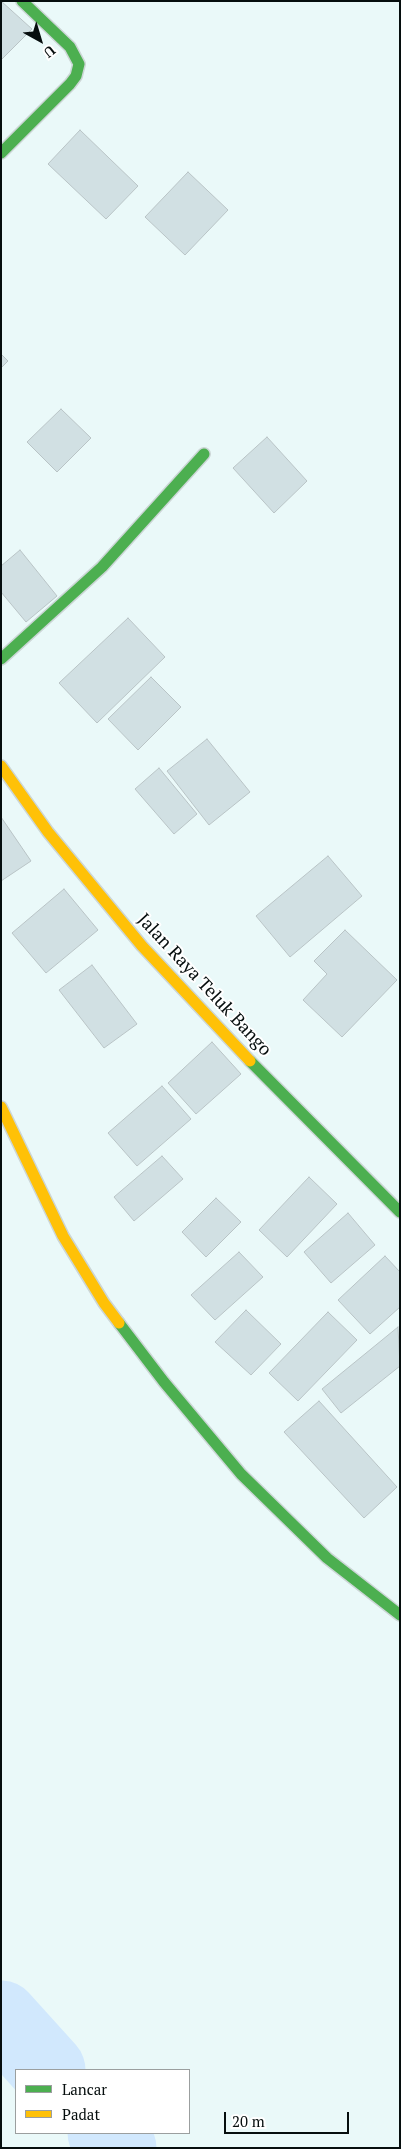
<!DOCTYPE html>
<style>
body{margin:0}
#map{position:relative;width:401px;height:2149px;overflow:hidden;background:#eaf9f9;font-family:"PT Serif",serif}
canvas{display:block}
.frame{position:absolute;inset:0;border:2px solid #060e0e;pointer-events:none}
.legend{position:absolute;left:15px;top:2069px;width:175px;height:65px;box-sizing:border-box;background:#fff;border:1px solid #9b9f9f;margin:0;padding:6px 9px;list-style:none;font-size:15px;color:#060e0e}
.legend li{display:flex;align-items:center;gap:10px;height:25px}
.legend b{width:25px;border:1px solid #9b9f9f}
.north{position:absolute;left:15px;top:15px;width:50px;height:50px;-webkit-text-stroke:4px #fff;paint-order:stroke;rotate:141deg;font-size:14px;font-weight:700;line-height:20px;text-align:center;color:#060e0e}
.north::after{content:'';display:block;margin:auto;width:18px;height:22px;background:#060e0e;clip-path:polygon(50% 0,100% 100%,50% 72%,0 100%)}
.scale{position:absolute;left:224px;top:2112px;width:125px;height:22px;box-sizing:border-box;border:2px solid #060e0e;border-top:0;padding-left:6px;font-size:15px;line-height:18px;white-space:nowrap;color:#060e0e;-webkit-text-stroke:4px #fff;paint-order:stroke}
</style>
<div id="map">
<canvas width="401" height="2149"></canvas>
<div class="frame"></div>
<ul class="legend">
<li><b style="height:6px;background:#4caf50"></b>Lancar</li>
<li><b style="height:6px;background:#ffc107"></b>Padat</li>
</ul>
<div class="north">U</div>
<div class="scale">20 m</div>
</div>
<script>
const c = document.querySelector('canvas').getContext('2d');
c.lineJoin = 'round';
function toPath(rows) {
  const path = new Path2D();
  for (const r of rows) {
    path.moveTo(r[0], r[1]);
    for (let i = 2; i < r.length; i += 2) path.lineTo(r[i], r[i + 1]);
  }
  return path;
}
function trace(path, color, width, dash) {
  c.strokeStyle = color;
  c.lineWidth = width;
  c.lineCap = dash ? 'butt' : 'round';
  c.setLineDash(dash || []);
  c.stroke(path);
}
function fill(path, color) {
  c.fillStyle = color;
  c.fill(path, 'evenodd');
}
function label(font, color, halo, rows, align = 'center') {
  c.font = font + ' "PT Serif",serif';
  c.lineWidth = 4;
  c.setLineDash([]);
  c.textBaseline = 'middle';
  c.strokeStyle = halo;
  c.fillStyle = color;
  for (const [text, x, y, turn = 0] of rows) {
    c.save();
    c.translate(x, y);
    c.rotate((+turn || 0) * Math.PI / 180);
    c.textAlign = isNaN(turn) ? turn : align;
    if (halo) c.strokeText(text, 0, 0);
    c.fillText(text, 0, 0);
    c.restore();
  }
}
trace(toPath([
 [1,2018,48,2070],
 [105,2133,119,2148]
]), '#d1e8fd', 75);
const building = toPath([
 [1,1,32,29,1,60,1,1],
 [80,130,138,186,106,219,48,164,80,130],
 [188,172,228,210,185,255,145,217,188,172],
 [1,354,8,361,1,368,1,354],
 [61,409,91,438,57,472,27,442,61,409],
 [267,437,307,481,274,513,233,468,267,437],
 [20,550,57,596,26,622,1,592,1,566,20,550],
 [128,618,165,657,97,723,59,683,128,618],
 [151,677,181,707,138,750,108,719,151,677],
 [207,739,250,792,209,825,167,771,207,739],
 [159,768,197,814,174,834,135,789,159,768],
 [1,817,31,861,1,881,1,817],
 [328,856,362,896,290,957,256,916,328,856],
 [64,889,98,930,46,973,12,933,64,889],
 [345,930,397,980,342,1037,303,1000,327,974,314,961,345,930],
 [92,965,137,1024,104,1048,59,990,92,965],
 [212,1042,241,1074,196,1114,168,1083,212,1042],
 [162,1086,191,1119,137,1166,108,1133,162,1086],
 [162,1156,183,1179,134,1221,114,1197,162,1156],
 [309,1177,337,1204,287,1257,259,1230,309,1177],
 [216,1198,241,1222,206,1257,182,1232,216,1198],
 [348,1213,375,1245,331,1283,304,1252,348,1213],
 [239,1252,263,1277,215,1320,191,1295,239,1252],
 [385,1256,400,1272,400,1307,370,1334,338,1300,385,1256],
 [246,1310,281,1344,251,1375,215,1342,246,1310],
 [328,1312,357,1340,298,1401,269,1373,328,1312],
 [398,1327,400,1366,341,1413,322,1389,398,1327],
 [319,1401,397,1487,364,1518,284,1432,319,1401]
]);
fill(building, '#d1e0e3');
trace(building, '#b9c4c6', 1);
const fast = toPath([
 [1,153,70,84,76,76,79,64,70,47,22,1],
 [1,659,102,567,204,454],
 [250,1061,400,1212],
 [119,1323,164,1382,241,1474,327,1558,400,1615]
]);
const slow = toPath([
 [1,766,48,832,142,946,250,1061],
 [1,1107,63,1236,104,1303,119,1323]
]);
trace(fast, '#ccd6d6', 14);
trace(slow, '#ccd6d6', 14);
trace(fast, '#4caf50', 11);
trace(slow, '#ffc107', 11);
label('18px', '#060e0e', '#fff', [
 ["Jalan Raya Teluk Bango",204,985,47]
]);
</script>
